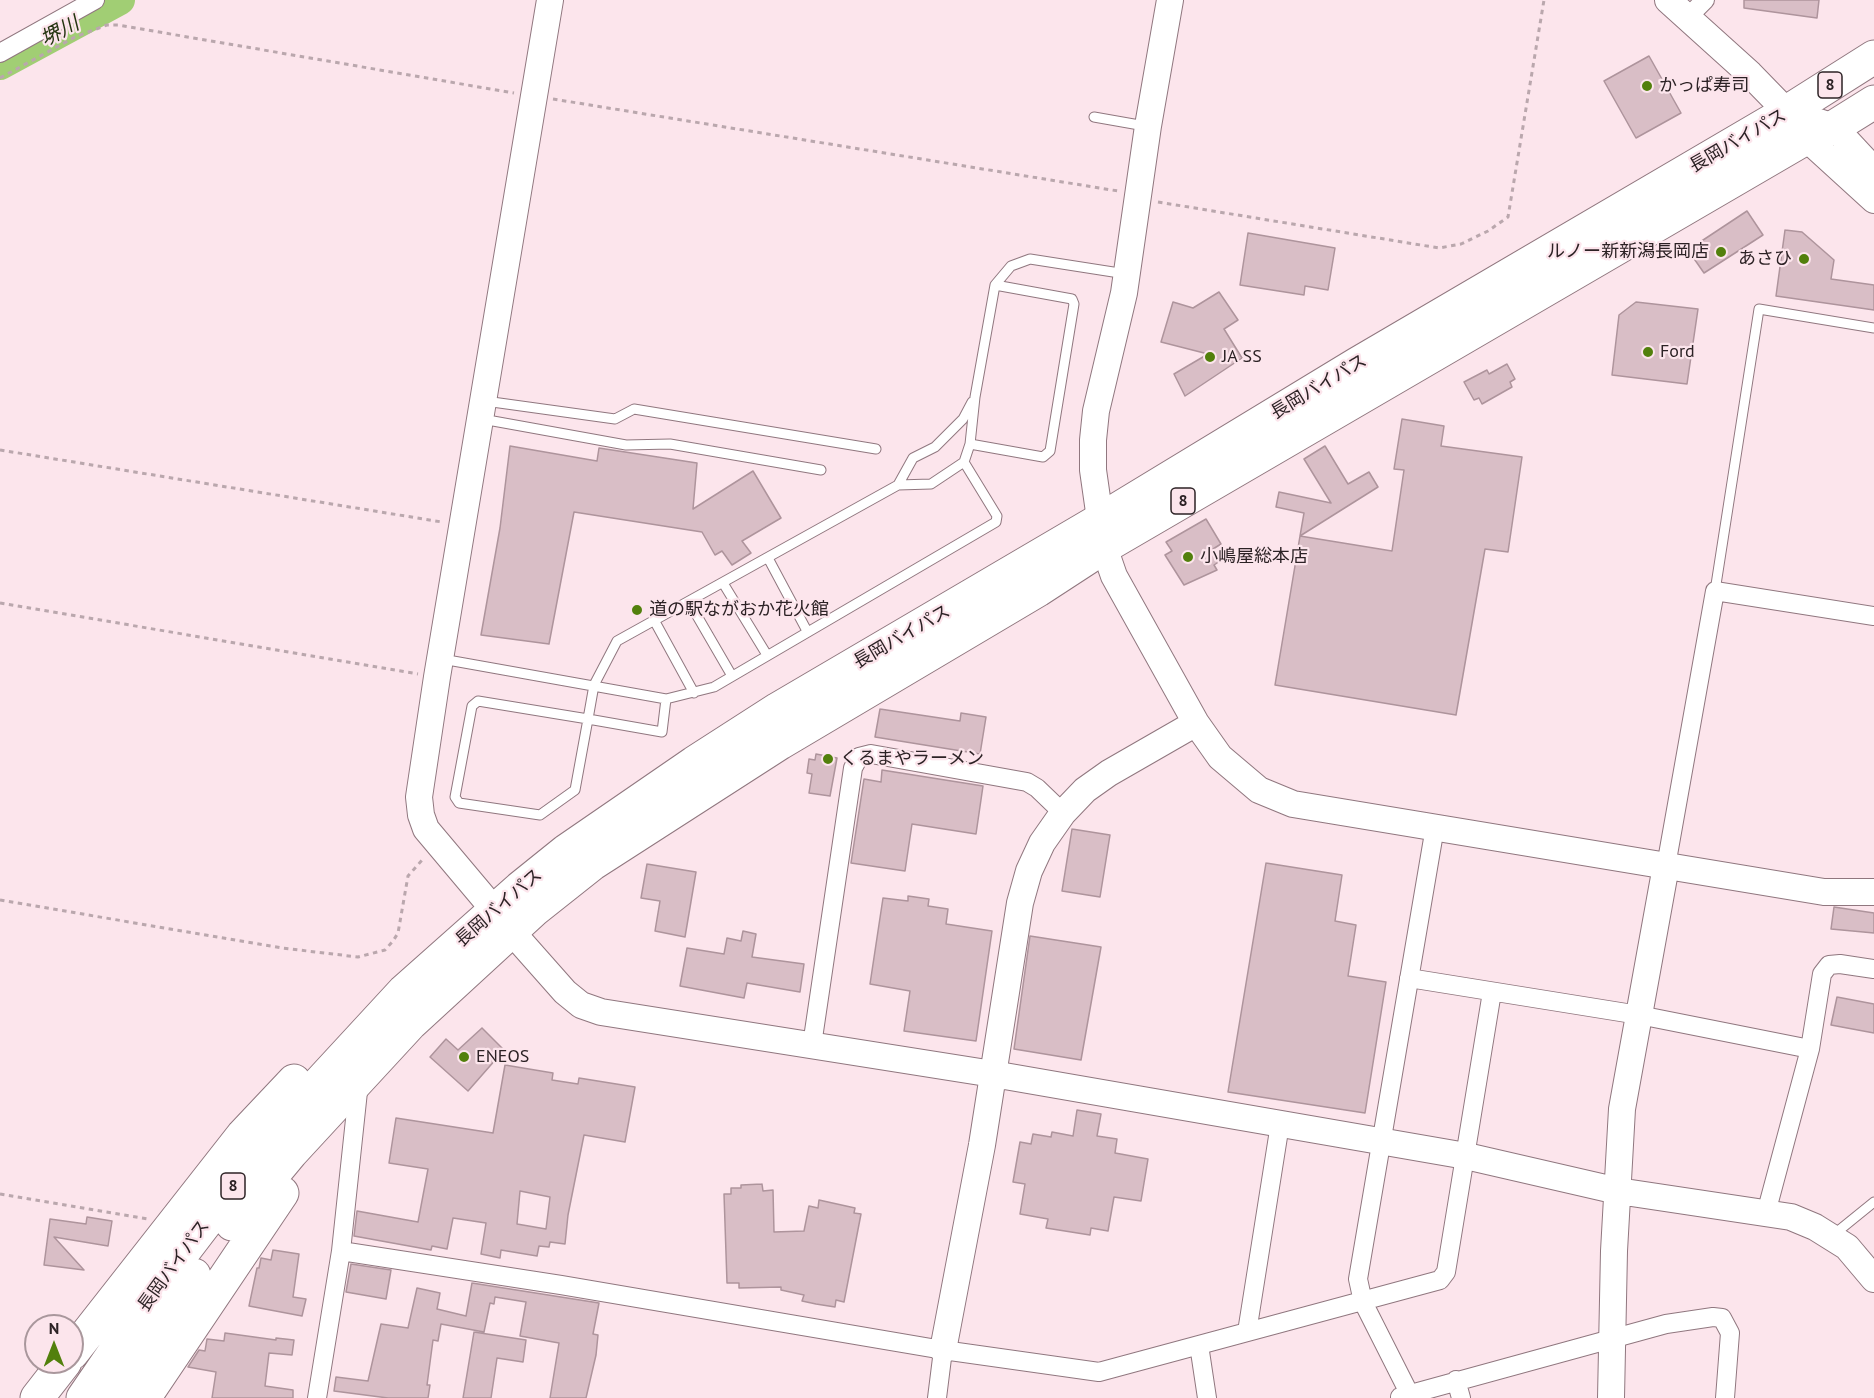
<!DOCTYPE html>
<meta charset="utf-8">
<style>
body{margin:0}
#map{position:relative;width:1874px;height:1398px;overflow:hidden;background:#fce5ec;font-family:"PT Sans",sans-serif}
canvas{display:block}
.north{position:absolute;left:24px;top:1314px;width:60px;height:60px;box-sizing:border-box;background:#fce5ec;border:2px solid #a9979c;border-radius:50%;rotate:0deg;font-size:16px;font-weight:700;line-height:24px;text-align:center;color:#2c2225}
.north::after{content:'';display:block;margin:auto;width:21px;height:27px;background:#52800c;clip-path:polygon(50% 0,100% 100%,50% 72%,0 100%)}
</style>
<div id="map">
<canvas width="1874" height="1398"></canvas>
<div class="north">N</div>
</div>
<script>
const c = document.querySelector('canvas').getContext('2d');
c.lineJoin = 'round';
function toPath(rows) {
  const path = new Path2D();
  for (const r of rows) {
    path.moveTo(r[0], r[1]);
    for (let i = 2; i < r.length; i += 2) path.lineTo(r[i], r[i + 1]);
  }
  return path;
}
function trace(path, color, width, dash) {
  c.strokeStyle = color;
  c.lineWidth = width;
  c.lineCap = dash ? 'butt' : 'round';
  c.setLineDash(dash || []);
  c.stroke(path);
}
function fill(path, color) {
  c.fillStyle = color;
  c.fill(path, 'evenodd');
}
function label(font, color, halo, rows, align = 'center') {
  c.font = font + ' "PT Sans","Noto Sans JP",sans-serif';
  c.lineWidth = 4.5;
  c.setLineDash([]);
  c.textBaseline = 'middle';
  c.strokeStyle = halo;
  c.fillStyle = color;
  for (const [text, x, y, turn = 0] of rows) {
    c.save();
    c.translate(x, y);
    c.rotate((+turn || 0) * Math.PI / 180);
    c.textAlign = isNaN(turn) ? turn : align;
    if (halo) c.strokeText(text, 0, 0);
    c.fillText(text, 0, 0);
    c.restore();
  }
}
trace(toPath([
 [0,65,120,0]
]), '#a1ce74', 30);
const building = toPath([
 [1744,0,1819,0,1817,18,1744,8,1744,0],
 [1649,56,1681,113,1636,138,1604,81,1649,56],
 [1747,211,1763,235,1704,273,1688,250,1747,211],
 [1785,230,1802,232,1834,260,1831,279,1874,285,1874,310,1776,296,1785,230],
 [1248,233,1335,248,1328,290,1305,286,1304,295,1240,285,1248,233],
 [1219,292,1238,320,1224,329,1242,358,1185,396,1174,374,1208,354,1161,342,1173,302,1193,308,1219,292],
 [1636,302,1698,309,1687,384,1612,375,1619,315,1636,302],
 [1507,364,1515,379,1510,382,1512,387,1482,404,1479,398,1474,400,1464,382,1487,370,1489,374,1507,364],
 [1402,419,1444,426,1441,446,1522,457,1508,552,1485,549,1456,715,1275,685,1300,536,1392,551,1404,470,1394,469,1402,419],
 [510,446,597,461,599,448,697,463,693,509,753,471,781,518,742,541,751,553,732,565,722,551,715,555,702,532,574,512,549,644,481,635,500,528,510,446],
 [1325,446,1348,484,1369,472,1378,487,1300,536,1304,513,1276,507,1279,492,1331,503,1304,459,1325,446],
 [1206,519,1221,544,1213,549,1220,561,1214,565,1217,570,1184,585,1165,555,1172,551,1166,542,1206,519],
 [880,709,960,721,961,713,986,717,980,754,875,737,880,709],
 [816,754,837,758,830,796,809,793,812,774,807,773,809,759,815,760,816,754],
 [882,770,983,786,976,834,912,824,905,871,851,863,864,779,881,782,882,770],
 [1072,829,1110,835,1100,897,1062,891,1072,829],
 [1266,863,1342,875,1335,921,1356,925,1348,976,1386,982,1365,1113,1228,1092,1266,863],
 [647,864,696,872,685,937,655,931,660,901,641,898,647,864],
 [908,896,929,899,928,906,948,909,946,924,992,931,976,1041,904,1031,910,991,870,984,883,898,908,901,908,896],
 [1834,907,1874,913,1874,933,1831,929,1834,907],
 [743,931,756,934,752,957,804,964,800,992,747,983,744,998,680,986,687,948,724,954,727,938,741,941,743,931],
 [1030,936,1101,947,1081,1060,1014,1049,1030,936],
 [1837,997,1874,1004,1874,1033,1831,1025,1837,997],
 [482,1028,504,1050,468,1091,430,1057,446,1039,458,1050,482,1028],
 [505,1065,553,1073,552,1080,578,1084,579,1078,635,1087,625,1142,584,1135,568,1215,565,1244,550,1242,549,1247,539,1246,537,1256,501,1250,500,1258,481,1254,486,1223,453,1218,447,1249,432,1246,431,1250,354,1236,357,1211,418,1222,428,1169,389,1163,396,1118,493,1133,505,1065],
 [520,1191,550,1197,546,1229,517,1224,520,1191],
 [1077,1110,1101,1114,1097,1136,1117,1139,1115,1153,1148,1159,1141,1201,1114,1197,1108,1231,1091,1228,1090,1235,1046,1228,1048,1219,1020,1214,1025,1184,1013,1182,1020,1142,1031,1144,1033,1134,1051,1137,1052,1132,1073,1136,1077,1110],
 [762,1184,763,1191,773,1190,774,1232,804,1231,809,1206,818,1208,819,1200,855,1208,854,1213,861,1214,844,1302,836,1300,835,1307,816,1304,802,1301,804,1295,781,1290,781,1287,739,1288,739,1283,727,1283,724,1194,731,1194,731,1188,741,1188,741,1185,762,1184],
 [87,1217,112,1221,108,1246,54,1237,84,1270,44,1265,50,1219,86,1224,87,1217],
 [273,1250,299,1254,293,1297,306,1299,302,1316,249,1306,257,1268,259,1268,261,1258,271,1260,273,1250],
 [351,1264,391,1270,386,1299,346,1292,351,1264],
 [472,1283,599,1303,593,1334,598,1335,596,1355,586,1398,550,1398,559,1343,520,1336,526,1302,495,1297,494,1304,490,1303,484,1332,441,1324,438,1341,433,1340,427,1385,430,1385,428,1398,388,1398,334,1391,336,1377,368,1381,381,1324,408,1328,417,1288,440,1293,437,1309,466,1316,472,1283],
 [474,1332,526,1340,523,1362,497,1358,491,1398,463,1398,474,1332],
 [225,1333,276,1340,276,1338,294,1340,292,1355,269,1353,265,1386,293,1390,293,1398,212,1398,216,1372,188,1367,199,1350,205,1351,207,1339,224,1341,225,1333]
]);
fill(building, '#d9bec6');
trace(building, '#ae949c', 1.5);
const lane = toPath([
 [1094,117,1145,126],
 [485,401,615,419,634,409,876,449],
 [482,419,626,445,670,444,821,470],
 [970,444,1043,457,1050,451,1074,304,1072,299,995,285],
 [898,485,913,458,935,447,963,419,972,402],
 [768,558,807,631],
 [723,583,767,655],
 [1715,591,1759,309,1874,328],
 [689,602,732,676],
 [654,620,694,693],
 [442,659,666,699,714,687,996,522,997,516,964,462],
 [666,699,662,732,588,719,478,701,472,706,455,797,459,803,540,815,575,790,588,719,594,685,617,641,898,485,931,484,964,462,970,444,975,397,995,285,1011,266,1030,259,1126,274],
 [1832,1236,1874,1202]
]);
const street = toPath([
 [1689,16,1705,0],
 [0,53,95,0],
 [1666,866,1715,591,1874,616],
 [1409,978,1639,1015,1810,1049],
 [812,1045,853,768,859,757,871,754,1027,782,1037,788,1063,813],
 [1766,1213,1810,1049,1822,974,1829,965,1840,964,1874,969],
 [341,1251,561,1285,943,1350,1099,1372,1440,1280,1446,1272,1492,992],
 [1247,1332,1280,1124],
 [1199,1345,1207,1398],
 [1456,1380,1461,1398],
 [1409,1393,1363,1302,1358,1279,1435,827],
 [1400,1397,1666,1324,1713,1317,1722,1318,1730,1333,1725,1398],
 [317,1398,341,1251,359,1082],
 [937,1398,943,1350]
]);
const secondary = toPath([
 [1170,0,1148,126,1124,293,1096,411,1093,440,1093,470,1104,547,1114,576,1196,723,1220,757,1259,790,1293,804,1824,892,1874,892],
 [1668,0,1750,74,1787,112,1806,138,1874,200],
 [1819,122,1834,127,1874,170],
 [495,911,426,829,421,815,419,797,437,677,550,0],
 [511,931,565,992,581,1005,601,1012,993,1074,1466,1156,1618,1191,1791,1217,1815,1227,1847,1247,1874,1279],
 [943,1350,982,1145,1020,903,1029,871,1042,843,1063,813,1085,790,1109,773,1196,723],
 [1611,1398,1614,1251,1622,1109,1666,866]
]);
const highway = toPath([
 [232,1224,291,1153,411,1023,534,910,592,864,780,743,1038,590,1104,547,1806,138,1834,127,1874,102],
 [72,1353,243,1135,294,1081],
 [37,1398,65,1362],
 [83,1398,181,1255,236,1183,320,1082,404,991,520,888,566,851,694,763,778,709,1100,520,1357,364,1787,112,1874,57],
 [115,1398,194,1275],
 [144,1398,282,1193]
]);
trace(lane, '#90777f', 11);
trace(street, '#90777f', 20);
trace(secondary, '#90777f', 28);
trace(highway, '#90777f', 35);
trace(toPath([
 [0,78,75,37,107,25,118,25,514,93],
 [553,99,1118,191],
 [1158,202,1439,248,1461,244,1488,231,1508,217,1544,0],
 [0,450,442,522],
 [0,603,418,674],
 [0,900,282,948,358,957,385,950,393,941,398,933,408,876,423,859],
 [0,1194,148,1219]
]), '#baa7ad', 3, [4.5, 4.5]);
trace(lane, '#fff', 9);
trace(street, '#fff', 18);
trace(secondary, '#fff', 26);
trace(highway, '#fff', 33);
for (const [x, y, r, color] of [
 [1647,86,6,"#52800c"],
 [1721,252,6,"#52800c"],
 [1804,259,6,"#52800c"],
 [1648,352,6,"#52800c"],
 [1210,357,6,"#52800c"],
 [1188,557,6,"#52800c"],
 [637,610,6,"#52800c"],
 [828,759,6,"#52800c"],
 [464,1057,6,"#52800c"]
]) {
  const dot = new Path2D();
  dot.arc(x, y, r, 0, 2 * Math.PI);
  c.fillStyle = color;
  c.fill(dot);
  trace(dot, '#fce5ec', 2);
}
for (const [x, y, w] of [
 [1830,85,24],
 [1183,501,24],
 [233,1186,24]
]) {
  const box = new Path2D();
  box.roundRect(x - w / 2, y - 13, w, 26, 4.5);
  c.fillStyle = '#fce5ec';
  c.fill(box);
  trace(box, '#2c2225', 1.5);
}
label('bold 16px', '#2c2225', null, [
 ["8",1830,85],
 ["8",1183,501],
 ["8",233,1186]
]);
label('18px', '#2c2225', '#fce5ec', [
 ["かっぱ寿司",1659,86],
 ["ルノー新新潟長岡店",1709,252,"right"],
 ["あさひ",1792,259,"right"],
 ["Ford",1660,352],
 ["JA SS",1222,357],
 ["小嶋屋総本店",1200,557],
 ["道の駅ながおか花火館",649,610],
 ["くるまやラーメン",840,759],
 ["ENEOS",476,1057]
], 'left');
label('18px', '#2c2225', '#fce5ec', [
 ["長岡バイパス",1738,141,-30],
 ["長岡バイパス",1319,387,-31],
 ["長岡バイパス",902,637,-30],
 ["長岡バイパス",499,908,-41],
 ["長岡バイパス",174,1266,-54]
]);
label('italic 20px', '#243510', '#fce5ec', [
 ["堺川",60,32,-28]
]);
</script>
